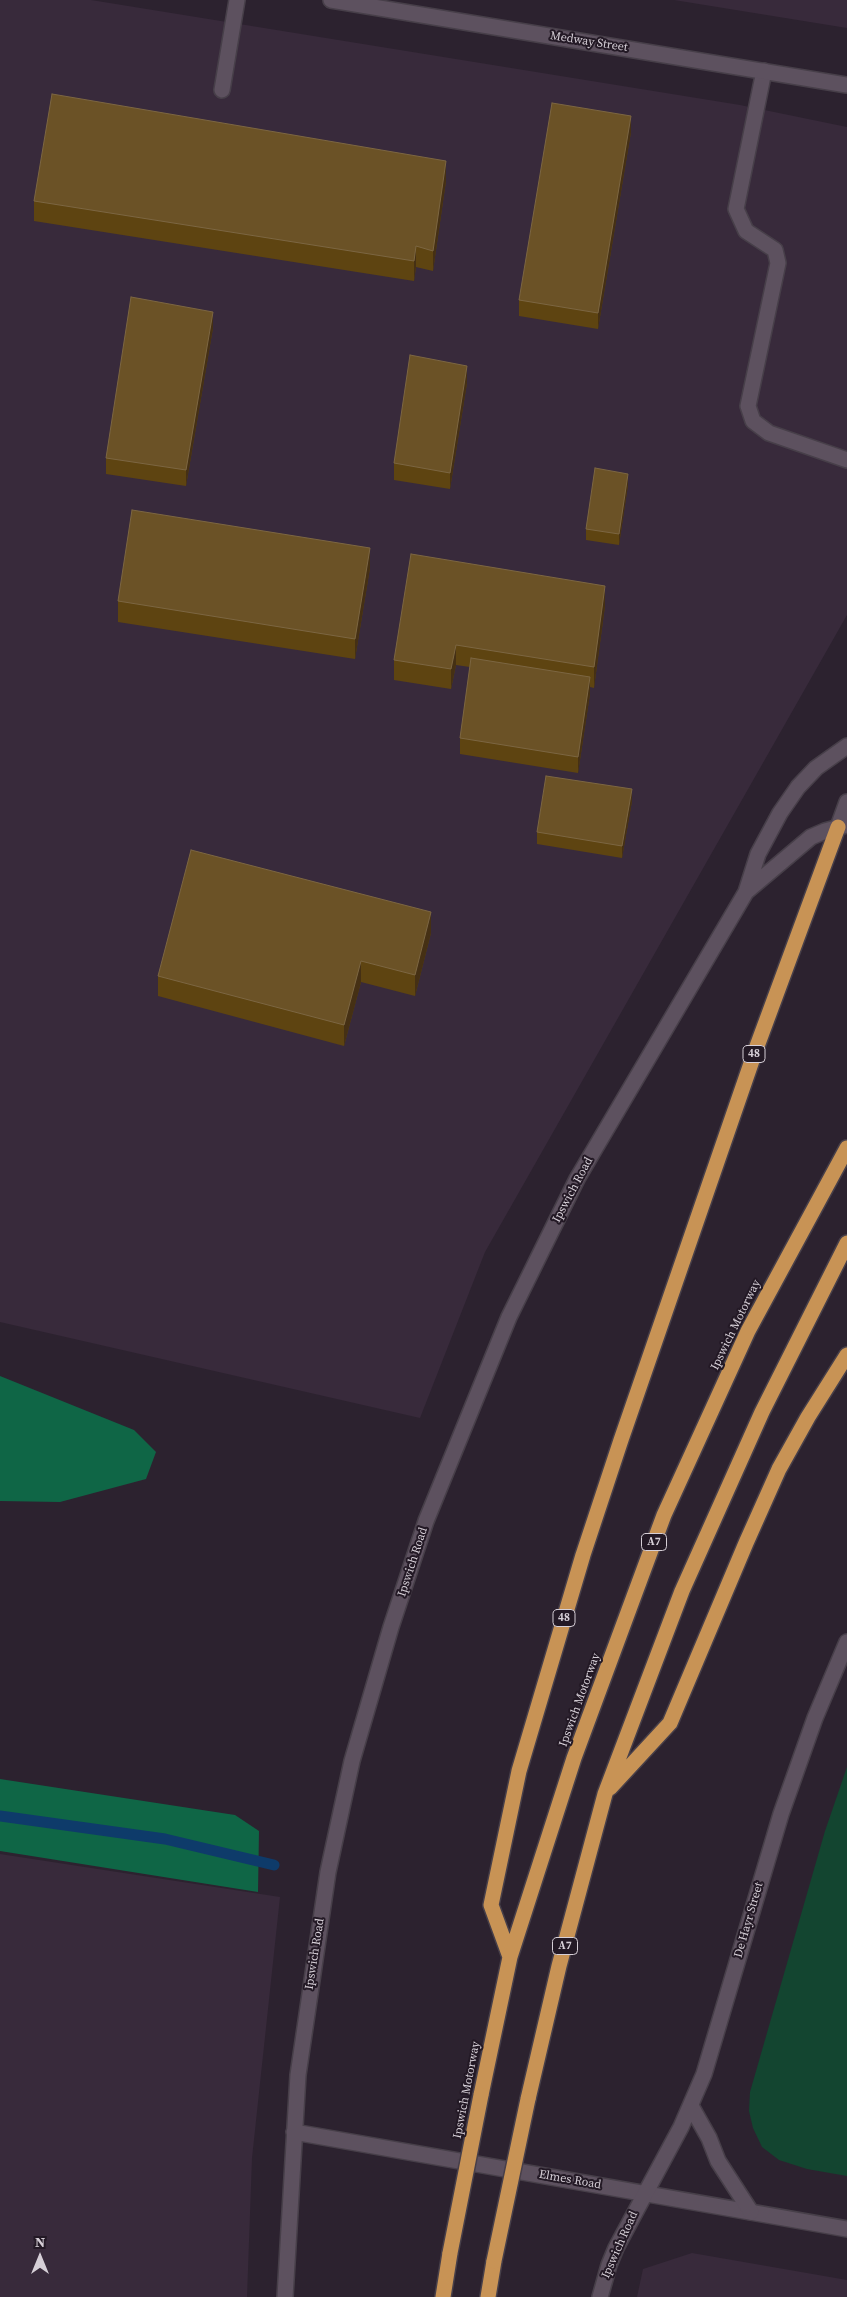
<!DOCTYPE html>
<style>
body{margin:0}
#map{position:relative;width:847px;height:2297px;overflow:hidden;background:#2c222f;font-family:"Source Serif 4",serif}
canvas{display:block}
.north{position:absolute;left:15px;top:2232px;width:50px;height:50px;-webkit-text-stroke:4px #231925;paint-order:stroke;rotate:0deg;font-size:14px;font-weight:700;line-height:20px;text-align:center;color:#d6cfd7}
.north::after{content:'';display:block;margin:auto;width:18px;height:22px;background:#d6cfd7;clip-path:polygon(50% 0,100% 100%,50% 72%,0 100%)}
</style>
<div id="map">
<canvas width="847" height="2297"></canvas>
<div class="north">N</div>
</div>
<script>
const c = document.querySelector('canvas').getContext('2d');
c.lineJoin = 'round';
function fill(path, color) {
  c.fillStyle = color;
  c.fill(path, 'evenodd');
}
function toPath(rows) {
  const path = new Path2D();
  for (const r of rows) {
    path.moveTo(r[0], r[1]);
    for (let i = 2; i < r.length; i += 2) path.lineTo(r[i], r[i + 1]);
  }
  return path;
}
function trace(path, color, width, dash) {
  c.strokeStyle = color;
  c.lineWidth = width;
  c.lineCap = dash ? 'butt' : 'round';
  c.setLineDash(dash || []);
  c.stroke(path);
}
function label(font, color, halo, rows, align = 'center') {
  c.font = font + ' "Source Serif 4",serif';
  c.lineWidth = 4;
  c.setLineDash([]);
  c.textBaseline = 'middle';
  c.strokeStyle = halo;
  c.fillStyle = color;
  for (const [text, x, y, turn = 0] of rows) {
    c.save();
    c.translate(x, y);
    c.rotate((+turn || 0) * Math.PI / 180);
    c.textAlign = isNaN(turn) ? turn : align;
    if (halo) c.strokeText(text, 0, 0);
    c.fillText(text, 0, 0);
    c.restore();
  }
}
fill(toPath([
 [0,0,91,0,740,105,847,127,847,615,485,1252,420,1418,0,1322],
 [674,0,847,0,847,28],
 [0,1854,280,1897,252,2158,247,2297,0,2297],
 [692,2253,847,2280,847,2297,637,2297,643,2269]
]), '#382a3b');
fill(toPath([
 [847,1767,847,2176,807,2169,779,2160,762,2147,753,2128,749,2111,750,2092,825,1831]
]), '#134530');
fill(toPath([
 [0,1376,134,1430,156,1452,146,1479,60,1502,0,1501],
 [0,1779,235,1815,259,1831,258,1892,0,1851]
]), '#0f6646');
trace(toPath([
 [0,1816,165,1839,274,1865]
]), '#0e3b6a', 11);
const lane = toPath([
 [764,71,736,209,746,231,775,250,778,263,748,406,753,421,769,433,847,460],
 [222,90,237,0]
]);
const street = toPath([
 [331,0,847,85],
 [747,891,811,837,825,831,847,825],
 [294,2132,847,2229],
 [285,2297,298,2075,328,1872,352,1761,391,1627,426,1521,509,1317,577,1179,746,892,758,854,780,813,798,787,816,768,847,746]
]);
const secondary = toPath([
 [838,827,847,802],
 [691,2106,709,2138,718,2161,751,2212],
 [600,2297,609,2265,616,2248,681,2127,704,2074,781,1814,815,1718,847,1642]
]);
const highway = toPath([
 [610,1788,670,1723,746,1543,779,1469,808,1417,847,1355],
 [510,1957,491,1905,519,1771,583,1555,621,1440,756,1049,838,827],
 [481,2095,510,1957,574,1758,664,1515,748,1331,847,1148],
 [528,2099,559,1966,605,1794,682,1591,762,1412,847,1243],
 [443,2297,450,2253],
 [488,2297,494,2261]
]);
trace(lane, '#473f49', 18);
trace(street, '#473f49', 18);
trace(secondary, '#473f49', 18);
trace(highway, '#473f49', 18);
trace(lane, '#5d515f', 15);
trace(street, '#5d515f', 15);
trace(secondary, '#5d515f', 15);
trace(highway, '#c89355', 15);
const highwayBridge = toPath([
 [450,2253,481,2095],
 [494,2261,528,2099]
]);
trace(highwayBridge, '#473f49', 18, []);
trace(highwayBridge, '#c89355', 15);
fill(toPath([
 [631,132,598,329,519,316,519,300],
 [446,181,433,271,416,267,414,281,34,221,34,201],
 [213,328,186,486,106,474,106,458],
 [467,383,450,489,394,480,394,463],
 [628,485,619,545,586,540,586,529],
 [370,568,355,659,118,622,118,601],
 [605,606,594,688,590,687,590,694,578,773,460,754,460,738,470,667,456,665,451,689,394,680,394,660],
 [632,801,622,858,537,844,537,832],
 [431,933,415,996,361,982,344,1046,158,996,158,976]
]), '#5e4411');
fill(toPath([
 [631,116,631,132,598,329,598,313],
 [446,161,446,181,433,271,433,251],
 [416,246,416,267,414,281,414,261],
 [213,312,213,328,186,486,186,470],
 [467,366,467,383,450,489,450,473],
 [628,474,628,485,619,545,619,534],
 [370,548,370,568,355,659,355,639],
 [605,586,605,606,594,688,594,667],
 [456,645,456,665,451,689,451,669],
 [590,677,590,694,578,773,578,757],
 [632,789,632,801,622,858,622,846],
 [431,912,431,933,415,996,415,975],
 [361,961,361,982,344,1046,344,1025]
]), '#453014');
const building = toPath([
 [52,94,446,161,433,251,416,246,414,261,34,201,52,94],
 [552,103,631,116,598,313,519,300,552,103],
 [131,297,213,312,186,470,106,458,131,297],
 [410,355,467,366,450,473,394,463,410,355],
 [595,468,628,474,619,534,586,529,595,468],
 [132,510,370,548,355,639,118,601,132,510],
 [411,554,605,586,594,667,456,645,451,669,394,660,411,554],
 [471,658,590,677,578,757,460,738,471,658],
 [546,776,632,789,622,846,537,832,546,776],
 [191,850,431,912,415,975,361,961,344,1025,158,976,191,850]
]);
fill(building, '#6b5226');
trace(building, '#7c6642', 1);
for (const [x, y, w] of [
 [754,1054,22],
 [654,1542,25],
 [564,1618,22],
 [565,1946,25]
]) {
  const box = new Path2D();
  box.roundRect(x - w / 2, y - 8.5, w, 17, 4);
  c.fillStyle = '#231925';
  c.fill(box);
  trace(box, '#d6cfd7', 1);
}
label('bold 11px', '#d6cfd7', null, [
 ["48",754,1054],
 ["A7",654,1542],
 ["48",564,1618],
 ["A7",565,1946]
]);
label('12px', '#d6cfd7', '#231925', [
 ["Medway Street",589,42,9],
 ["Ipswich Road",573,1190,-62],
 ["Ipswich Motorway",736,1325,-64],
 ["Ipswich Road",413,1562,-72],
 ["Ipswich Motorway",580,1700,-70],
 ["De Hayr Street",749,1920,-74],
 ["Ipswich Road",315,1954,-81],
 ["Ipswich Motorway",467,2090,-79],
 ["Elmes Road",570,2180,10],
 ["Ipswich Road",620,2245,-66]
]);
</script>
